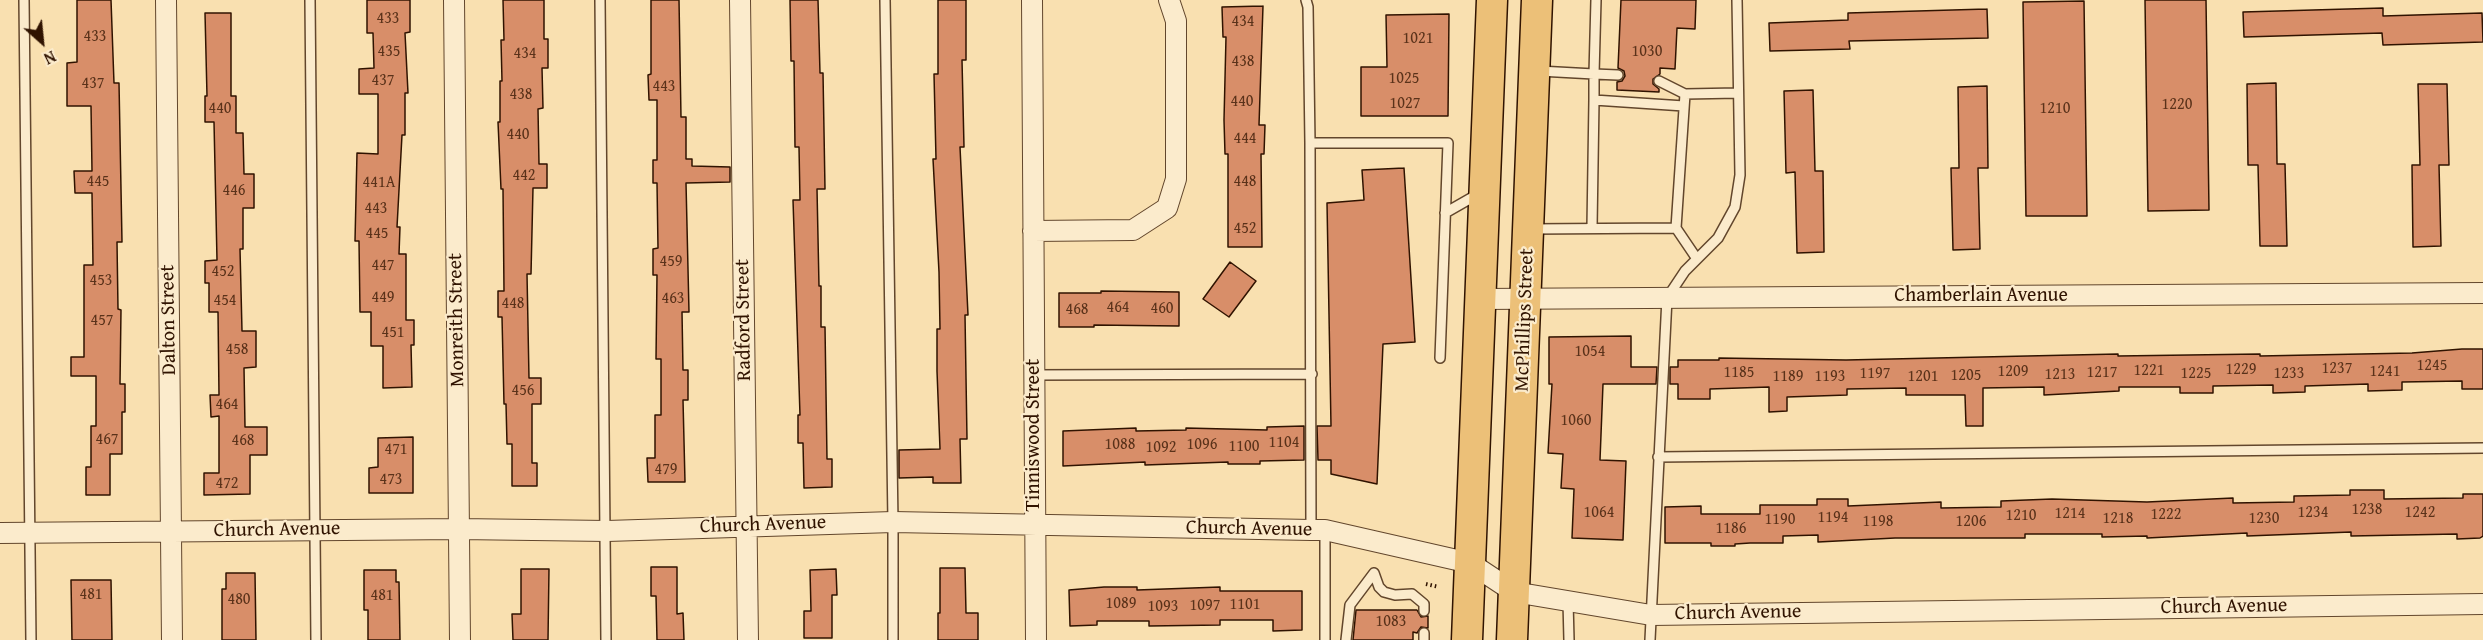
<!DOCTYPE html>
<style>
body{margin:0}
#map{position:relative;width:2483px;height:640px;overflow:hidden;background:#f9e0b0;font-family:"Gentium Book Plus",serif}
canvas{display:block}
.north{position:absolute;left:12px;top:12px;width:60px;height:60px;-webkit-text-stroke:4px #fbebcc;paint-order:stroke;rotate:153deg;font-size:16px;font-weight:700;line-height:24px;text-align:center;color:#301300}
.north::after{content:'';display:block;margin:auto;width:21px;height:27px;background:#301300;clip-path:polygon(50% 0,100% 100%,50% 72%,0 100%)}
</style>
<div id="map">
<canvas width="2483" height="640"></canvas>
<div class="north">N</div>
</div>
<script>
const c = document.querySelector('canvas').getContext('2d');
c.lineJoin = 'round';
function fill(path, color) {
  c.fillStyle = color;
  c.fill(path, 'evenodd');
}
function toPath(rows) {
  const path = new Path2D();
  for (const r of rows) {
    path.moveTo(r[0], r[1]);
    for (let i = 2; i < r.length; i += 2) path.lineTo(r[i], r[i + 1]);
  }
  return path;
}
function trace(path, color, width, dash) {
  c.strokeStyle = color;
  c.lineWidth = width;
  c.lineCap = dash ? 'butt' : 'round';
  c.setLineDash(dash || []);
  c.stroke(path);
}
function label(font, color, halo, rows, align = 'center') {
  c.font = font + ' "Gentium Book Plus",serif';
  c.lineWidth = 4.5;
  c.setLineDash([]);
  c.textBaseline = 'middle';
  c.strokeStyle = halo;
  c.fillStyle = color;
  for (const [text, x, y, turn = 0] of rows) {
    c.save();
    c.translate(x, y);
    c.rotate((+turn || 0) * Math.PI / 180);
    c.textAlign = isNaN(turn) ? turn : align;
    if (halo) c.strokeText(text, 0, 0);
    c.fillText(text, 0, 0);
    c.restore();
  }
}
const building = toPath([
 [77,0,111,0,114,83,119,83,122,242,117,242,118,309,121,310,120,384,125,384,125,412,122,412,122,454,110,454,110,495,86,495,86,467,91,467,91,426,96,426,96,376,71,376,71,357,84,357,84,265,93,265,92,193,75,193,74,171,92,171,91,106,67,106,67,63,77,62,77,0],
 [367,0,410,0,410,32,405,33,408,93,405,93,405,135,402,135,397,227,400,227,399,254,406,254,406,320,414,320,414,345,411,345,412,387,383,388,383,346,371,346,371,312,360,312,359,241,355,241,357,153,378,154,378,94,359,94,359,69,374,68,373,33,367,33,367,0],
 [503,0,544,0,544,39,548,39,548,68,542,68,543,108,538,109,539,164,547,164,547,188,533,188,531,274,527,274,529,378,541,378,541,404,532,404,532,463,537,463,537,486,512,486,512,444,507,444,506,404,504,404,502,317,498,317,498,291,504,291,503,189,501,189,498,122,500,122,500,81,502,81,501,40,504,40,503,0],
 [651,0,679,0,681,117,686,117,686,159,692,159,692,166,730,167,730,182,686,183,689,312,682,312,683,370,688,370,688,400,683,400,685,482,648,482,647,458,655,458,655,415,661,415,661,359,656,359,657,275,653,275,653,249,658,248,657,183,653,183,653,160,657,160,657,100,649,100,648,75,651,74,651,0],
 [790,0,818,0,820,73,823,73,825,189,817,189,819,286,821,286,821,327,825,327,827,459,832,459,832,487,804,488,803,443,798,443,798,415,800,415,793,200,800,200,799,147,795,147,794,61,791,61,790,0],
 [938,0,966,0,966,60,962,60,964,147,960,147,968,315,965,315,967,439,960,439,961,483,933,483,933,477,899,478,899,450,940,449,937,371,937,329,940,329,939,272,933,159,936,159,934,74,938,74,938,0],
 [1621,0,1696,0,1695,29,1677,28,1675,69,1660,68,1660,74,1653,79,1653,84,1659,89,1659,92,1617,90,1617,82,1622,81,1625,76,1624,71,1618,68,1621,0],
 [2145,0,2206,0,2209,210,2148,211,2145,0],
 [2084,1,2087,216,2026,216,2023,2,2084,1],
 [1263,6,1259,125,1265,125,1264,154,1261,154,1262,247,1228,247,1228,154,1225,154,1224,120,1226,37,1223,37,1222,7,1263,6],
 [2383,8,2383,16,2482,13,2483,42,2383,45,2382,33,2244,37,2243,12,2383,8],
 [1987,9,1988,38,1849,41,1850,49,1770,51,1769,23,1848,20,1848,13,1987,9],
 [205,13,231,13,231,96,236,96,236,133,243,133,244,174,254,174,254,208,243,208,243,249,240,249,242,331,256,331,256,367,244,368,245,427,267,427,267,455,250,455,250,494,204,495,204,473,219,473,219,416,211,417,210,395,219,395,218,312,209,312,209,283,205,283,205,261,217,260,214,122,205,122,205,96,207,96,205,13],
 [1449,14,1448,116,1361,116,1361,67,1387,67,1386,15,1449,14],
 [2276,83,2277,164,2285,164,2287,246,2260,246,2258,165,2248,165,2247,84,2276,83],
 [2418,84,2447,84,2449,165,2439,165,2441,246,2413,247,2412,165,2420,165,2418,84],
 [1987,86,1988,168,1978,168,1980,249,1953,250,1951,168,1959,168,1958,87,1987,86],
 [1813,90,1815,171,1823,171,1824,252,1797,253,1795,172,1786,173,1784,91,1813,90],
 [1404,168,1415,342,1383,344,1377,484,1331,474,1331,460,1318,460,1317,426,1331,426,1327,203,1364,200,1362,170,1404,168],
 [1230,262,1256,281,1229,317,1203,299,1230,262],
 [1101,291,1179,292,1179,326,1094,325,1094,327,1059,327,1059,293,1101,293,1101,291],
 [1631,336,1631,367,1657,367,1656,384,1603,384,1600,460,1626,461,1623,540,1572,538,1574,489,1561,488,1563,454,1548,453,1552,384,1549,384,1549,337,1631,336],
 [2462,349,2483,349,2483,389,2462,389,2462,381,2402,382,2402,390,2368,391,2368,384,2305,386,2305,392,2273,393,2273,385,2213,386,2213,393,2180,393,2180,387,2119,387,2119,391,2044,395,2044,387,1983,388,1983,426,1966,426,1965,395,1906,395,1906,388,1847,389,1847,395,1787,397,1787,411,1769,412,1769,387,1710,389,1710,399,1678,399,1678,384,1670,384,1670,367,1678,367,1678,360,1719,360,1719,358,1846,360,2118,354,2118,356,2260,354,2260,356,2412,353,2462,349],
 [1304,426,1304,460,1260,461,1260,464,1228,464,1228,462,1145,465,1145,462,1063,466,1063,431,1136,428,1136,431,1186,430,1186,428,1267,430,1267,427,1304,426],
 [413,437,413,493,369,493,369,468,378,467,378,438,413,437],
 [2350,490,2384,490,2384,499,2463,498,2463,494,2483,494,2483,536,2480,538,2457,539,2457,534,2351,536,2351,532,2247,536,2247,533,2147,538,2147,536,2102,537,2102,534,2025,534,2025,538,1895,538,1818,542,1818,535,1783,536,1783,543,1750,543,1735,544,1735,546,1711,546,1711,543,1665,543,1665,507,1701,506,1701,514,1760,514,1760,505,1817,505,1817,499,1848,499,1848,506,1941,502,1941,508,2001,507,2001,501,2052,499,2147,502,2233,498,2233,503,2294,502,2294,496,2350,495,2350,490],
 [651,567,677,567,677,614,683,613,684,640,657,640,656,596,651,596,651,567],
 [940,568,965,568,966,613,978,613,978,640,938,640,938,613,940,613,940,568],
 [521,569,549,569,548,640,513,640,512,614,521,614,521,569],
 [836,569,837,595,832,595,832,638,804,638,804,611,811,611,810,570,836,569],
 [364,570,396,570,396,582,399,582,400,640,368,640,368,610,364,610,364,570],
 [226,573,255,573,256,640,222,640,222,589,226,589,226,573],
 [71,580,111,580,112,640,72,640,71,580],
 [1104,587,1137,587,1137,590,1220,587,1220,591,1302,591,1302,630,1273,631,1273,620,1220,620,1220,625,1149,626,1149,621,1097,621,1097,625,1070,626,1069,590,1104,587],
 [1356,610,1417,610,1421,617,1428,616,1428,628,1421,627,1417,633,1413,632,1413,640,1353,640,1356,610]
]);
fill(building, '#d88e69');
trace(building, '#301300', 1.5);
const service = toPath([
 [24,0,31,640],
 [310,0,316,640],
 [600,0,606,640],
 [885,0,893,522,893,640],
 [1306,0,1308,7,1310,143,1311,530],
 [1596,0,1594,74,1618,75],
 [1539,71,1594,74,1594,100,1684,106],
 [1659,81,1685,94],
 [1310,143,1448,143,1440,358],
 [1445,213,1480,193],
 [1592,227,1594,100],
 [1676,228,1697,259],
 [1531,229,1676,228,1685,94,1738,93],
 [1034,375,1312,374],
 [1658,457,2483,448],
 [1325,530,1325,640],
 [1568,601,1569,640],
 [1346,640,1350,605,1374,573,1379,587,1384,592,1395,595,1412,594,1424,604,1424,611],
 [1424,640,1424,633],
 [1650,640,1667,298,1685,271,1718,238,1735,207,1740,175,1737,0]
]);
const minor = toPath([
 [166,0,172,640],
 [454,0,460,640],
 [740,0,748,640],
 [1032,0,1036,640],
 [1033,231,1133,230,1167,208,1176,179,1176,21,1169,0],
 [1480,299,2483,293],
 [0,533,459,529,607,531,893,522,1311,530,1325,530,1470,563,1514,592,1651,615,2483,604]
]);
const primary = toPath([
 [1467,640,1492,0],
 [1512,640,1537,0]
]);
trace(service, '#62462c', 12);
trace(minor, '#62462c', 22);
trace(primary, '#301300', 33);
trace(toPath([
 [1426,584,1439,587]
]), '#301300', 4, [1.5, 3]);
trace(service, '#fbebcc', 9);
trace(minor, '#fbebcc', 20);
trace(primary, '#ecc078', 30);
label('16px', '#5a321a', null, [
 ["433",388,19],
 ["434",1243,22],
 ["433",95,37],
 ["1021",1418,39],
 ["435",389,52],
 ["1030",1647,52],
 ["434",525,54],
 ["438",1243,62],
 ["1025",1404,79],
 ["437",383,81],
 ["437",93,84],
 ["443",664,87],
 ["438",521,95],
 ["440",1242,102],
 ["1027",1405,104],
 ["1220",2177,105],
 ["440",220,109],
 ["1210",2055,109],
 ["440",518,135],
 ["444",1245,139],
 ["442",524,176],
 ["445",98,182],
 ["448",1245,182],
 ["441A",379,183],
 ["446",234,191],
 ["443",376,209],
 ["452",1245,229],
 ["445",377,234],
 ["459",671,262],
 ["447",383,266],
 ["452",223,272],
 ["453",101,281],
 ["449",383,298],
 ["463",673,299],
 ["454",225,301],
 ["448",513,304],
 ["464",1118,308],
 ["460",1162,309],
 ["468",1077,310],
 ["457",102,321],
 ["451",393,333],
 ["458",237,350],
 ["1054",1590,352],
 ["1245",2432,366],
 ["1237",2337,369],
 ["1229",2241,370],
 ["1221",2149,371],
 ["1209",2013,372],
 ["1241",2385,372],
 ["1185",1739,373],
 ["1217",2102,373],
 ["1197",1875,374],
 ["1225",2196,374],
 ["1233",2289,374],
 ["1213",2060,375],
 ["1205",1966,376],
 ["1189",1788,377],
 ["1193",1830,377],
 ["1201",1923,377],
 ["456",523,391],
 ["464",227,405],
 ["1060",1576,421],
 ["467",107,440],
 ["468",243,441],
 ["1104",1284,443],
 ["1088",1120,445],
 ["1096",1202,445],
 ["1100",1244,447],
 ["1092",1161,448],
 ["471",396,450],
 ["479",666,470],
 ["473",391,480],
 ["472",227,484],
 ["1238",2367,510],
 ["1064",1599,513],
 ["1234",2313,513],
 ["1242",2420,513],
 ["1214",2070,514],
 ["1222",2166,515],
 ["1210",2021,516],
 ["1194",1833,518],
 ["1218",2118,519],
 ["1230",2264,519],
 ["1190",1780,520],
 ["1198",1878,522],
 ["1206",1971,522],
 ["1186",1731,529],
 ["481",91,595],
 ["481",382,596],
 ["480",239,600],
 ["1089",1121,604],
 ["1101",1245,605],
 ["1097",1205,606],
 ["1093",1163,607],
 ["1083",1391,622]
]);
label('20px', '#301300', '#fbebcc', [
 ["Chamberlain Avenue",1981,296],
 ["Dalton Street",169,320,-91],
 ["Monreith Street",457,320,-91],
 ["Radford Street",744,320,-91],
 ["McPhillips Street",1525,320,-88],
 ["Tinniswood Street",1034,435,-90],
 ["Church Avenue",763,525,-2],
 ["Church Avenue",1249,529,1],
 ["Church Avenue",277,530,-1],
 ["Church Avenue",2224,607,-1],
 ["Church Avenue",1738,613,-1]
]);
</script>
